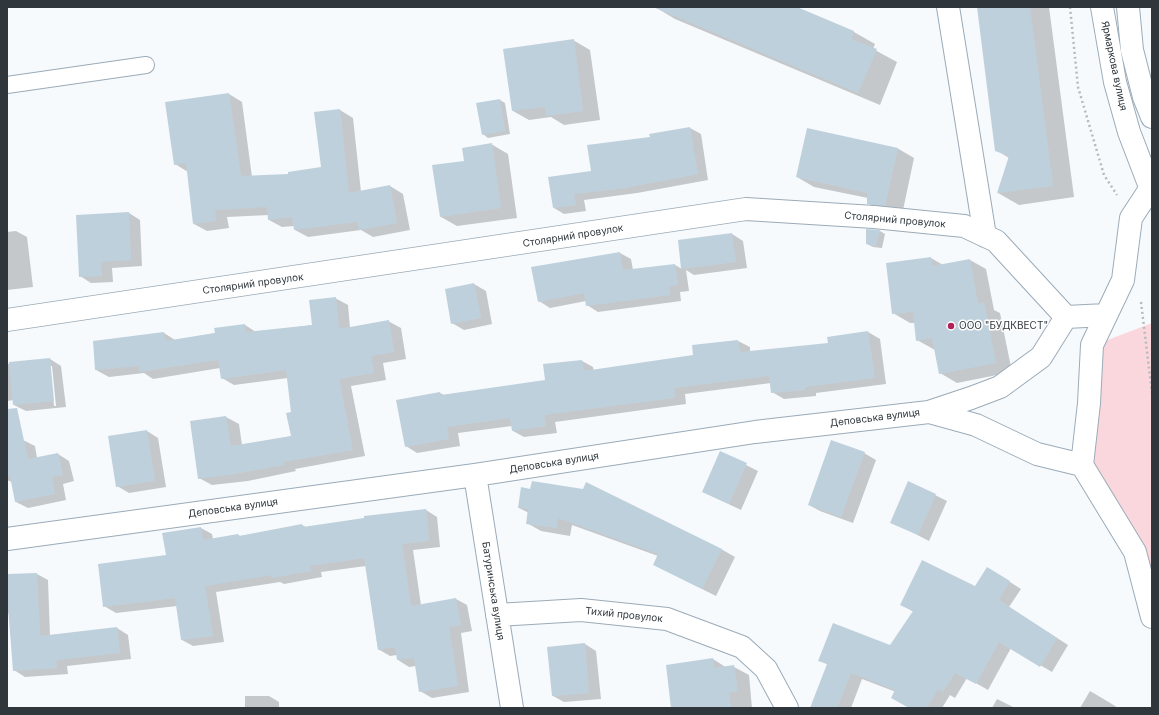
<!DOCTYPE html>
<meta charset="utf-8">
<style>
body{margin:0}
#map{position:relative;width:1159px;height:715px;overflow:hidden;background:#f6fafd;font-family:Inter,sans-serif}
canvas{display:block}
.frame{position:absolute;inset:0;border:8px solid #30373c;pointer-events:none}
</style>
<div id="map">
<canvas width="1159" height="715"></canvas>
<div class="frame"></div>
</div>
<script>
const c = document.querySelector('canvas').getContext('2d');
c.lineJoin = 'round';
function fill(path, color) {
  c.fillStyle = color;
  c.fill(path, 'evenodd');
}
function toPath(rows) {
  const path = new Path2D();
  for (const r of rows) {
    path.moveTo(r[0], r[1]);
    for (let i = 2; i < r.length; i += 2) path.lineTo(r[i], r[i + 1]);
  }
  return path;
}
function trace(path, color, width, dash) {
  c.strokeStyle = color;
  c.lineWidth = width;
  c.lineCap = dash ? 'butt' : 'round';
  c.setLineDash(dash || []);
  c.stroke(path);
}
function label(font, color, halo, rows, align = 'center') {
  c.font = font + ' Inter,sans-serif';
  c.lineWidth = 3;
  c.setLineDash([]);
  c.textBaseline = 'middle';
  c.strokeStyle = halo;
  c.fillStyle = color;
  for (const [text, x, y, turn = 0] of rows) {
    c.save();
    c.translate(x, y);
    c.rotate((+turn || 0) * Math.PI / 180);
    c.textAlign = isNaN(turn) ? turn : align;
    if (halo) c.strokeText(text, 0, 0);
    c.fillText(text, 0, 0);
    c.restore();
  }
}
fill(toPath([
 [1152,323,1152,596,1087,459,1097,344]
]), '#fad7dd');
fill(toPath([
 [655,7,795,7,854,32,875,44,873,49,897,62,880,105,675,19],
 [978,7,1049,7,1074,197,1019,205,998,193,1009,158,996,150],
 [573,40,590,50,600,120,564,125,551,117,529,120,513,111],
 [229,94,242,102,252,177,289,175,322,168,340,110,353,118,361,192,390,186,403,194,410,230,373,237,361,230,308,237,295,230,294,226,282,227,269,220,269,215,227,217,229,228,207,231,194,224,188,172,175,164],
 [500,100,505,103,510,134,488,138,483,134],
 [690,128,701,134,708,180,637,193,584,200,586,211,564,214,554,208,651,138],
 [491,144,508,154,517,218,457,226,441,217,465,161],
 [897,148,914,158,902,215,884,213,868,203,868,198,814,187,797,177],
 [129,213,140,220,142,266,112,268,113,282,91,283,80,276],
 [16,231,27,237,33,287,7,290,7,232],
 [880,231,885,234,882,248,873,247,867,244],
 [732,234,743,241,747,268,694,275,686,270,689,291,680,292,681,301,598,312,587,305,586,301,550,308,539,301,620,253,631,259,633,270,675,265,682,269,679,241],
 [931,258,943,265,970,260,986,269,994,310,1000,313,1012,372,957,383,940,373,935,350,917,340,915,323,910,323,893,313],
 [474,284,486,291,492,324,464,330,452,323],
 [335,298,348,305,350,328,388,321,401,328,406,359,383,363,386,380,351,386,365,456,295,469,296,471,248,481,212,485,199,478,191,422,226,417,239,424,242,445,292,436,292,413,288,378,234,385,222,378,220,368,153,379,144,373,109,377,96,370,164,333,175,340,216,333,245,325,256,332,313,325],
 [868,332,880,339,886,384,816,393,816,396,784,399,772,392,771,383,685,394,686,404,555,422,557,433,524,437,513,431,512,426,458,433,460,446,417,453,406,446,440,393,444,395,546,381,582,361,593,367,594,371,695,356,738,341,750,347,750,352,829,344],
 [50,359,61,366,66,407,26,411,14,405,14,400,7,401,7,364],
 [50,366,52,366,56,406,54,406],
 [147,431,158,438,166,487,129,493,117,486],
 [23,440,35,446,37,458,58,454,69,461,74,481,63,484,66,500,28,508,16,502,12,482,7,480,7,442],
 [720,452,758,471,741,510,703,492],
 [864,453,876,460,853,523,820,511,809,505],
 [531,490,721,549,735,557,716,596,668,572,658,556,572,525,570,536,541,531,527,523,529,513,519,508],
 [935,495,947,501,929,541,892,522],
 [426,510,437,517,440,547,413,550,421,605,456,599,467,605,472,631,461,633,469,692,432,698,420,691,416,666,409,667,398,660,397,655,390,656,378,649,366,566,321,572,322,577,284,584,280,582,216,592,224,642,193,646,182,640,177,606,116,613,104,606,201,528,212,534,213,539,238,535,241,536,302,525,306,527],
 [37,574,48,580,50,636,117,628,128,635,131,659,67,666,68,674,25,677,14,670,10,614,7,613,7,575],
 [999,575,1021,589,1009,607,1068,645,1052,672,1011,648,988,690,967,678,955,698,950,695,942,708,911,708,896,692,862,679,851,708,811,708,828,665,820,660,890,646,914,612,901,605,976,587],
 [585,644,596,651,601,699,564,702,553,696],
 [713,659,727,668,734,667,749,675,752,708,672,708],
 [1090,691,1112,704,1118,708,1080,708],
 [245,696,269,696,279,702,279,708,245,708],
 [997,699,1015,708,992,708]
]), '#0003');
fill(toPath([
 [653,7,797,7,854,31,851,39,877,49,858,93],
 [977,7,1030,7,1053,186,997,193,1009,156,995,151],
 [574,39,583,111,546,116,545,107,512,111,503,49],
 [229,93,241,176,288,174,288,172,321,167,314,112,340,109,349,193,390,185,397,223,359,230,357,222,294,230,292,217,268,220,267,207,215,210,216,221,193,224,186,163,174,165,165,102],
 [500,99,505,131,482,135,476,103],
 [690,127,698,174,626,188,574,194,576,205,553,208,548,177,591,171,587,145,650,137,649,134],
 [807,128,898,148,885,206,867,204,867,193,796,177],
 [492,143,501,208,440,217,432,165,464,161,462,148],
 [129,212,131,260,101,262,102,276,79,277,76,215],
 [866,229,880,230,876,246,866,244],
 [732,233,736,262,681,269,678,240],
 [620,252,623,270,675,264,678,285,669,286,670,295,586,306,584,293,538,302,531,267],
 [931,257,932,266,970,259,978,304,984,302,996,363,939,374,932,338,916,341,913,312,892,314,886,263],
 [474,283,481,318,451,324,445,289],
 [336,297,339,329,389,320,394,352,371,356,374,373,339,379,353,450,283,462,284,465,235,474,198,479,190,421,226,416,231,446,291,436,286,413,291,412,286,370,221,379,218,360,139,372,139,366,95,370,93,341,164,332,165,341,215,333,214,328,245,324,246,332,312,325,309,300],
 [868,331,875,378,805,387,805,390,771,393,769,376,674,388,675,398,544,415,546,426,512,431,510,418,447,427,449,439,405,447,396,400,440,392,441,395,545,380,543,364,582,360,584,371,693,355,692,345,738,340,740,352,828,343,827,337],
 [50,358,54,401,13,405,9,362],
 [17,408,28,459,58,453,63,475,52,477,55,494,15,502,10,476,7,477,7,409],
 [147,430,155,481,116,487,108,436],
 [831,440,865,452,841,517,808,505],
 [720,451,747,463,729,504,702,492],
 [532,481,583,489,586,482,722,549,702,589,653,565,658,554,558,518,557,528,526,524,528,509,518,508,521,487,530,489],
 [908,481,936,494,918,535,890,523],
 [426,509,429,541,402,544,411,606,456,598,461,625,449,627,458,686,419,692,414,658,397,660,395,647,378,650,364,558,310,566,311,571,271,578,271,575,205,586,213,636,181,640,175,598,103,607,98,564,166,555,162,533,201,527,203,540,238,534,239,536,302,524,303,527,364,518,364,516],
 [922,560,975,586,987,567,1010,581,999,600,1057,638,1040,667,999,642,976,684,955,673,943,692,938,689,927,708,909,708,891,698,895,690,851,673,837,708,810,708,827,664,818,661,833,623,890,645,913,611,900,605],
 [37,573,40,636,117,627,120,653,56,660,57,668,13,671,8,607,7,607,7,574],
 [585,643,589,693,552,696,547,647],
 [713,658,714,668,734,665,738,691,729,693,731,708,671,708,666,665]
]), '#bfd0dd');
const service = toPath([
 [7,85,146,65]
]);
const minor = toPath([
 [948,7,985,236],
 [1128,7,1132,50,1144,97,1152,117],
 [7,320,746,209,874,217,964,226,996,241,1066,317,1106,315],
 [929,412,976,425,1037,454,1082,465,1135,552,1152,617],
 [1082,465,1089,403,1092,345,1123,280,1131,218,1150,189],
 [475,475,512,708],
 [7,539,475,475,755,432,929,412,971,398,1000,387,1041,357,1066,317],
 [497,615,581,610,667,619,742,647,766,669,787,708]
]);
const secondary = toPath([
 [1102,7,1115,82,1129,132,1152,192]
]);
trace(service, '#9babb8', 18);
trace(minor, '#9babb8', 24);
trace(secondary, '#9babb8', 24);
trace(toPath([
 [1070,7,1078,87,1104,175,1117,195],
 [1141,302,1152,393]
]), '#b5babe', 2.5, [2, 3]);
trace(service, '#fff', 16);
trace(minor, '#fff', 22);
trace(secondary, '#fff', 22);
for (const [x, y, r, color] of [
 [951,326,4,"#b12256"]
]) {
  const dot = new Path2D();
  dot.arc(x, y, r, 0, 2 * Math.PI);
  c.fillStyle = color;
  c.fill(dot);
  trace(dot, '#fff', 1.5);
}
label('10px', '#30373c', '#fff', [
 ["Ярмаркова вулиця",1114,66,78],
 ["Столярний провулок",895,220,5],
 ["Столярний провулок",573,236,-9],
 ["Столярний провулок",253,284,-8],
 ["Деповська вулиця",875,418,-7],
 ["Деповська вулиця",554,463,-9],
 ["Деповська вулиця",233,508,-8],
 ["Батуринська вулиця",493,591,81],
 ["Тихий провулок",624,615,6]
]);
label('10px', '#30373c', '#fff', [
 ["ООО \"БУДКВЕСТ\"",959,326]
], 'left');
</script>
